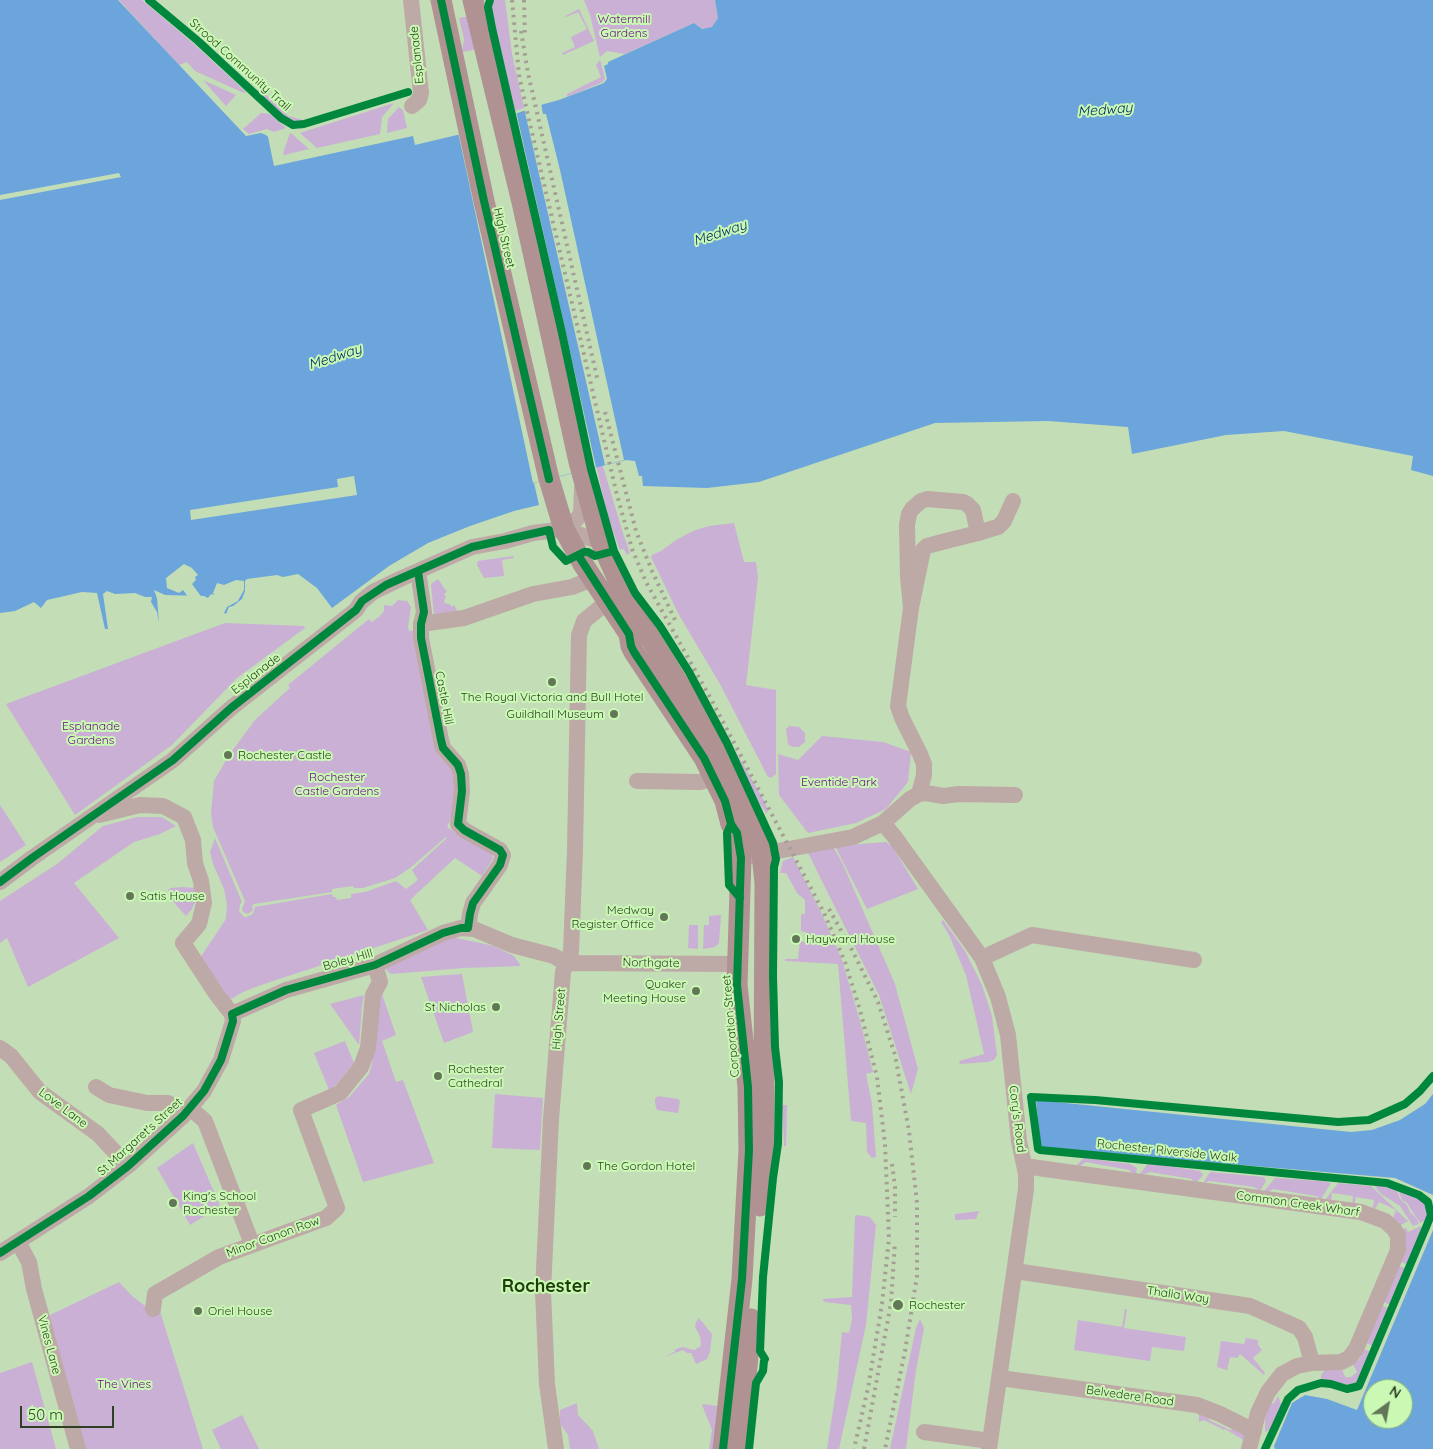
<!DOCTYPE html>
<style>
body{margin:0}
#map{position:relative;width:1433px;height:1449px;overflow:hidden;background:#c3ddb7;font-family:Quicksand,sans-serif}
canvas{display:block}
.north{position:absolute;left:1363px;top:1379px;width:50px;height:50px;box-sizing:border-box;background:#caf9b4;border:1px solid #8baf7a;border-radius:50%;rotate:32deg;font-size:14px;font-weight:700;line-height:20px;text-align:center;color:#2d4024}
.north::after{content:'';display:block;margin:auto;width:18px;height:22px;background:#627757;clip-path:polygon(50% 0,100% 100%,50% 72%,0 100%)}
.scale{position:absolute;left:20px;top:1406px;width:94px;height:22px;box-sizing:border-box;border:2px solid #2d4024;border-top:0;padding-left:6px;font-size:15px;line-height:18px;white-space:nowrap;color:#2d4024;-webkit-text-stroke:4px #caf9b4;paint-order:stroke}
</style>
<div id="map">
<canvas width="1433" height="1449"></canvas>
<div class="north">N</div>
<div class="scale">50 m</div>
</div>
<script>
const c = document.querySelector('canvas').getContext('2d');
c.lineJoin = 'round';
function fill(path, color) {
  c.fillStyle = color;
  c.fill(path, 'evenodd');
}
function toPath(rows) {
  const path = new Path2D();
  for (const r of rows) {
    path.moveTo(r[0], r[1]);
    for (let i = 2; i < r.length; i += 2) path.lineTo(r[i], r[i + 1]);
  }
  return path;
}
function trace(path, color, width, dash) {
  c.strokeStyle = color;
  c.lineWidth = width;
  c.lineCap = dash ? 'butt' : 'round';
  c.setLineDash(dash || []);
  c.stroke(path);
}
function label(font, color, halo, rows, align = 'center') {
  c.font = font + ' Quicksand,sans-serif';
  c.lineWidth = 4;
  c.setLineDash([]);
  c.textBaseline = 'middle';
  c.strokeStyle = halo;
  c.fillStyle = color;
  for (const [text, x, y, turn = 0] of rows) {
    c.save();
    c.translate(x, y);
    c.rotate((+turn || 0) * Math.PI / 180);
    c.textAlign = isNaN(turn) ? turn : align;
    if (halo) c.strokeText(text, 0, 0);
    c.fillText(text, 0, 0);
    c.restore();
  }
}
fill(toPath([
 [119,0,142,0,194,44,246,92,244,93,195,71,187,62,179,65],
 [151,0,200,40,254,90,262,91,288,116,303,120,317,119,299,124,288,122,199,41],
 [493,0,505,0,512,54,524,108,515,111,492,13],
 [584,0,715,0,718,18,715,25,709,29,701,28,694,23,625,54,607,51,600,57,590,15],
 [579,9,594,41,563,55,562,53,575,47,571,37,587,29,578,12,566,17,565,16],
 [470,16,478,49,462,52,464,39,459,18],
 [600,60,605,78,603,82,567,97,567,94,601,77,596,65],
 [203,80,236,95,226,106],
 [394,103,382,117,380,134,317,148,300,133],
 [399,107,403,110,407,128,387,133,388,119],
 [261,113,270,114,286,128,274,132,267,129,249,134,243,129],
 [290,133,292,134,309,149,284,155,283,153],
 [602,463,623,533,630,553,627,555,624,549,620,550,608,518,596,465],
 [734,523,744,562,756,562,758,578,746,685,776,690,776,774,771,778,770,777,768,777,720,684,679,615,651,557,652,555,661,551,676,540,693,531,709,526],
 [513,556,514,558,502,560,504,576,484,578,477,565,478,561],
 [438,579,447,592,444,594,446,596,444,601,445,603,451,605,451,607,454,605,458,612,434,616,431,584],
 [398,600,407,601,411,607,408,627,409,631,415,630,436,751,438,755,456,772,452,816,447,827,492,854,493,859,482,876,455,858,410,900,428,930,261,985,243,992,228,1001,198,961,226,919,227,904,224,889,213,864,210,852,215,838,242,902,240,904,239,911,244,917,247,917,253,914,255,907,332,894,333,897,336,897,337,900,351,898,351,894,365,892,396,881,406,889,418,880,412,870,447,838,446,837,410,868,395,878,363,888,354,888,353,886,332,889,332,892,254,904,252,906,253,910,248,914,243,912,242,909,245,901,213,827,211,814,214,781,229,755,255,720,290,688,288,685,369,619,372,622,380,616,384,611,384,605,392,606],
 [225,623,304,626,305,628,237,678,172,745,75,815,6,704],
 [789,726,799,727,805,733,805,742,799,747,792,747,788,744,786,729],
 [722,728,762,797,768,809,767,814,751,791,740,764],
 [822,736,883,742,911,752,908,782,886,809,856,823,808,833,779,795,778,754,798,760],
 [0,805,26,845,0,862],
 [137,817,162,817,176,826,160,834,134,842,74,883,119,938,28,987,7,938,0,943,0,901,57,864,103,826],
 [886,842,892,846,918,889,867,909,835,846],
 [833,847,842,862,895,984,918,1069,911,1094,879,995,807,851],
 [793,857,821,912,842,960,860,1021,873,1072,866,1074,872,1104,876,1157,872,1158,867,1152,866,1123,851,1121,838,964,785,961,785,959,798,959,800,941,805,942,806,932,801,931,801,914,805,914,805,900,797,893,786,873,780,873,783,861],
 [182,887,196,888,196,900,192,909,186,916,171,899,168,890,171,888],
 [721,915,719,943,715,947,703,949,704,925,709,925,709,916],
 [943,920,965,951,982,985,992,1016,997,1055,994,1060,988,1062,960,1064,959,1061,984,1054,966,975,949,935,941,922],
 [689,925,698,925,698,949,688,948],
 [448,936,494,946,514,956,521,966,463,968,391,974,385,969,387,966],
 [462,974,473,1032,444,1043,421,977],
 [382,994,396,1035,382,1041,396,1082,403,1080,434,1163,363,1182,336,1105,349,1097,369,1074,372,1063,375,1008],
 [364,995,362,1007,359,1045,330,1004],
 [345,1041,354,1063,334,1087,329,1090,314,1053],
 [495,1094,543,1098,540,1150,492,1148],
 [658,1096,678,1099,680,1101,678,1113,657,1110,655,1103,655,1099],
 [782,1105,787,1105,786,1146,784,1146],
 [193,1143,220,1206,190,1225,157,1168],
 [1084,1158,1130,1164,1137,1168,1136,1173,1132,1173,1129,1170,1086,1162,1080,1166,1076,1166],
 [1148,1163,1200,1171,1203,1175,1196,1183,1193,1182,1192,1179,1150,1172,1143,1175,1140,1174],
 [1210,1172,1264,1177,1266,1181,1260,1191,1254,1187,1210,1181,1203,1183],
 [1275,1178,1322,1181,1331,1183,1321,1199,1316,1196,1273,1189,1268,1192,1264,1191],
 [1338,1183,1371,1186,1408,1221,1401,1225,1398,1221,1396,1222,1393,1218,1396,1210,1379,1202,1375,1209,1373,1208,1374,1200,1356,1197,1354,1205,1352,1205,1353,1196,1332,1193,1331,1201,1325,1200],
 [1378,1185,1396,1188,1400,1199,1407,1205,1410,1212,1416,1218,1419,1224,1413,1226,1400,1206,1381,1194,1375,1187],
 [1398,1190,1424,1201,1428,1211,1426,1220,1420,1223,1407,1203,1402,1200],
 [979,1211,976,1219,955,1220,955,1214],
 [857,1215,870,1217,876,1225,866,1325,839,1449,827,1449,837,1384,842,1332,849,1333,852,1319,851,1305,825,1302,822,1299,852,1297,855,1217],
 [1421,1226,1422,1230,1408,1265,1401,1262,1401,1230,1406,1228,1408,1232],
 [1399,1266,1405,1268,1391,1305,1384,1302],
 [119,1282,131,1295,145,1306,153,1309,159,1308,203,1449,82,1449,48,1316],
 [1382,1306,1389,1308,1372,1346,1367,1343],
 [1125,1309,1127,1309,1124,1328,1186,1337,1184,1351,1152,1347,1150,1361,1074,1350,1078,1320,1122,1327],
 [699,1318,712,1334,710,1352,707,1359,696,1364,691,1353,687,1353,683,1350,664,1357,676,1351,674,1350,682,1347,694,1350,701,1346,700,1336,695,1327,696,1322],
 [920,1319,924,1328,916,1370,906,1449,890,1449,916,1328],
 [1246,1338,1258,1340,1258,1345,1262,1350,1253,1358,1265,1373,1264,1375,1240,1354,1237,1358,1230,1357,1227,1370,1217,1367,1221,1341,1244,1344],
 [1364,1349,1371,1352,1359,1382,1342,1386,1321,1379,1321,1375,1326,1368,1342,1369,1345,1377,1351,1377,1357,1372,1353,1364,1360,1358],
 [32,1362,56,1449,0,1449,0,1373],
 [1278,1396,1282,1406,1271,1429,1265,1432,1265,1406,1274,1403],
 [577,1403,578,1416,579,1416,593,1431,599,1449,570,1449,568,1435,560,1424,560,1410],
 [703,1404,717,1406,713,1449,709,1449,712,1430,702,1405],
 [1199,1413,1208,1416,1209,1420,1230,1430,1236,1428,1245,1431,1247,1442,1225,1429,1224,1430,1204,1420,1199,1422],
 [242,1415,259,1449,221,1449,212,1430]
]), '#cab0d4');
fill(toPath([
 [0,0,118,0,246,136,261,133,266,135,268,137,274,166,413,136,415,145,419,144,457,135,537,106,559,100,604,83,607,79,604,66,608,64,608,62,694,23,702,29,712,27,718,18,715,0,1433,0,1433,476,1411,470,1413,456,1284,431,1226,435,1132,454,1128,427,1048,421,935,423,759,482,707,488,643,486,642,476,639,476,635,461,626,460,534,483,539,505,514,511,470,526,428,543,389,566,332,608,317,588,298,574,283,577,277,575,247,579,245,581,245,591,242,599,233,606,229,607,226,614,224,613,227,607,238,601,240,597,244,590,244,581,236,580,224,585,217,583,213,593,214,595,211,594,208,598,204,596,165,595,154,590,157,598,159,623,157,612,151,602,152,597,145,597,135,593,115,594,107,591,103,594,108,629,105,629,97,593,82,592,47,600,41,608,34,602,15,611,0,613,0,200,121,177,119,173,0,195],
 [1433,1094,1433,1195,1395,1178,1041,1148,1036,1100,1351,1132,1372,1130,1400,1120,1425,1104],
 [1433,1230,1433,1449,1275,1449,1274,1446,1292,1403,1305,1395,1327,1399,1357,1410],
 [1373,1389,1403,1389,1403,1419,1373,1419]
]), '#6ba5db');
fill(toPath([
 [541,103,543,114,546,114,560,170,624,460,605,465,524,108],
 [516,111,596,467,533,483,458,132],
 [354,476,357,495,191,520,190,510,338,487,337,479],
 [184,564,192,568,198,575,195,577,196,580,192,584,203,599,189,598,183,590,179,593,167,588,166,578]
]), '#c3ddb7');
trace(toPath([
 [411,0,421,93,419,100,412,106],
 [564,529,601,542],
 [978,533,973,510,967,504,963,502,927,499,921,501,912,509,909,514,907,525,908,577,911,608,923,550,927,546,942,542,978,533,994,528,998,527,1004,521,1013,501],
 [418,571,424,612,421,624,421,638,441,740,443,748,458,765,461,774,462,791,458,824,464,830,500,850,503,855,500,865,473,903,470,914,468,928],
 [911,608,898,706,902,718,920,754,924,764,924,775,919,794],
 [421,624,464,618,533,594,572,587,592,579],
 [637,781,700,782,715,778],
 [99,815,140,805,163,806,184,817,193,840,195,863,201,881,204,903,199,924,183,943,217,995,232,1014],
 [883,823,894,836,982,958,998,997,1008,1035,1019,1141,1026,1174,1026,1189,989,1449],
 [751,856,853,837,883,823,910,799,919,794,926,793,943,796,959,794,1015,795],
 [0,882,32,858,173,760,231,708,356,610,361,602,373,592,400,579,472,547,505,541,533,533,564,529,572,524,581,514,582,489],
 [982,958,1032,935,1194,960],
 [565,963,737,964],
 [232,1014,286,990,375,965,443,933,461,928,474,929,512,945,554,956,565,963],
 [0,1048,11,1056,40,1092,98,1134,128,1166],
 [96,1087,109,1095,147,1103,168,1103,185,1114],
 [190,1108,205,1121,252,1244],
 [1025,1170,1032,1167,1045,1169,1361,1212,1385,1221,1394,1229,1398,1236,1398,1250,1356,1349,1349,1358,1341,1362,1312,1363,1297,1366,1282,1374,1268,1392,1258,1413,1249,1449],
 [18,1242,29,1262,34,1289,78,1449],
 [0,1253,89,1196,128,1166,183,1116,204,1091,221,1060,233,1021,232,1014],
 [1015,1271,1250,1306,1299,1328,1305,1337,1312,1363],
 [153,1309,155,1294,219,1257,326,1218,337,1208,301,1110,340,1093,361,1067,368,1048,373,995,380,982,375,965],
 [1000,1378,1197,1405,1220,1414,1254,1431],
 [924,1432,990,1441],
 [556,1449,547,1384,543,1291,551,1119,563,972,571,952,575,850,579,635,584,621,607,602]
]), '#bda9a5', 16);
trace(toPath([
 [441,0,484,201,549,479,564,529,583,564,629,634,631,646,634,652,704,758,725,801,731,824,737,833,741,858,737,985,748,1087,749,1150,742,1279,723,1449],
 [473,0,522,202,579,462,601,542,628,602,720,750,739,788,754,825,762,854,765,883,764,1081,764,1158,760,1206],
 [740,1449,751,1319]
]), '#af9291', 21);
trace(toPath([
 [512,0,519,75,526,107,616,491,632,549,646,582,712,701,824,913,845,962,860,1010,877,1077,885,1144,889,1238,882,1304,868,1388,854,1449],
 [524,0,525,37],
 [521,31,528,73,598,382],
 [605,412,636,531,652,571,676,622],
 [829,909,852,950,878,1002,895,1055,909,1131,917,1203,917,1276,905,1351,885,1449],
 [892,1164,895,1187,895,1217],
 [864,1449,891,1303,895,1242]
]), '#a49e94', 4, [2.5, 5]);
trace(toPath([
 [149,0,198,41,281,118,293,125,304,124,408,92],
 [441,0,484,201,549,479],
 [490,0,488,7,492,28,562,333,591,469,614,551,635,593,660,626,689,672,727,743,773,843,776,859,774,867,773,976,775,1047,779,1082,778,1144,773,1178,763,1277,760,1351,765,1359,764,1361,763,1371,756,1383,749,1449],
 [578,555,629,634,631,646,634,652,704,758,725,801,731,824,737,833,741,858,737,985,748,1087,749,1150,742,1279,723,1449],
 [731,824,727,833,729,885,740,898],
 [0,882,32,858,173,760,231,708,356,610,362,601,386,585,472,547,549,530,553,547,566,561,584,552,588,552,595,556,614,551],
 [0,1253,89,1196,128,1166,183,1116,204,1091,221,1060,233,1021,232,1014,286,990,375,965,443,933,461,928,468,928,470,914,473,903,500,865,503,855,500,850,464,830,458,824,462,791,461,774,458,765,443,748,441,740,421,638,421,624,424,612,418,571],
 [1265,1449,1288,1399,1298,1390,1321,1383,1331,1384,1347,1389,1359,1386,1427,1225,1431,1215,1428,1202,1419,1195,1387,1183,1040,1150,1038,1149,1031,1097,1095,1100,1338,1122,1369,1120,1405,1104,1420,1091,1433,1076]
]), '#00873e', 8);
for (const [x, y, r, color] of [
 [552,682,5,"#627757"],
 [614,714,5,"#627757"],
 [228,755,5,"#627757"],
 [130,896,5,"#627757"],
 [664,917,5,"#627757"],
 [796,939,5,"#627757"],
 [696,991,5,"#627757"],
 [496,1007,5,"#627757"],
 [438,1076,5,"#627757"],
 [587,1166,5,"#627757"],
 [173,1203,5,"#627757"],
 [898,1305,6,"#627757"],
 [198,1311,5,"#627757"]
]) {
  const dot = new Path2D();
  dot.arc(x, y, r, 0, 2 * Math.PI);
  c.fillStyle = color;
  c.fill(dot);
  trace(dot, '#caf9b4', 2);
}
label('12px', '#6f0e8b', '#caf9b4', [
 ["Watermill",624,19],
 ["Gardens",624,33],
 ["Esplanade",91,726],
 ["Gardens",91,740],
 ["Rochester",337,777],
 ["Castle Gardens",337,791],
 ["Eventide Park",839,782],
 ["The Vines",124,1384]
]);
label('12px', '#2d4024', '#caf9b4', [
 ["Esplanade",417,55,-96],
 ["Strood Community Trail",240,65,42],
 ["High Street",504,238,77],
 ["Esplanade",256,674,-38],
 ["Castle Hill",444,698,79],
 ["Boley Hill",348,960,-16],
 ["Northgate",651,963,1],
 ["High Street",559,1019,-85],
 ["Corporation Street",731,1026,-95],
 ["Love Lane",63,1108,37],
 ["Cory's Road",1017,1119,83],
 ["St Margaret's Street",140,1137,-42],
 ["Rochester Riverside Walk",1167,1151,6],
 ["Common Creek Wharf",1298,1204,8],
 ["Minor Canon Row",273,1237,-20],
 ["Thalia Way",1178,1295,8],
 ["Vines Lane",49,1345,75],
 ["Belvedere Road",1130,1396,8]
]);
label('12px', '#2d4024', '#caf9b4', [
 ["The Royal Victoria and Bull Hotel",552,697,"center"],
 ["Guildhall Museum",604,714,"right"],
 ["Rochester Castle",238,755],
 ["Satis House",140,896],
 ["Medway",654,910,"right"],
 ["Register Office",654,924,"right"],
 ["Hayward House",806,939],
 ["Quaker",686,984,"right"],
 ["Meeting House",686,998,"right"],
 ["St Nicholas",486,1007,"right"],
 ["Rochester",448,1069],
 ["Cathedral",448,1083],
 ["The Gordon Hotel",597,1166],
 ["King's School",183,1196],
 ["Rochester",183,1210],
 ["Rochester",909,1305],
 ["Oriel House",208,1311]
], 'left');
label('italic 14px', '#002f69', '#caf9b4', [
 ["Medway",1105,110,-5],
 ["Medway",720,233,-18],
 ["Medway",335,357,-18]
]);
label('bold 18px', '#1e3c0c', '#caf9b4', [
 ["Rochester",546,1287]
]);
</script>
